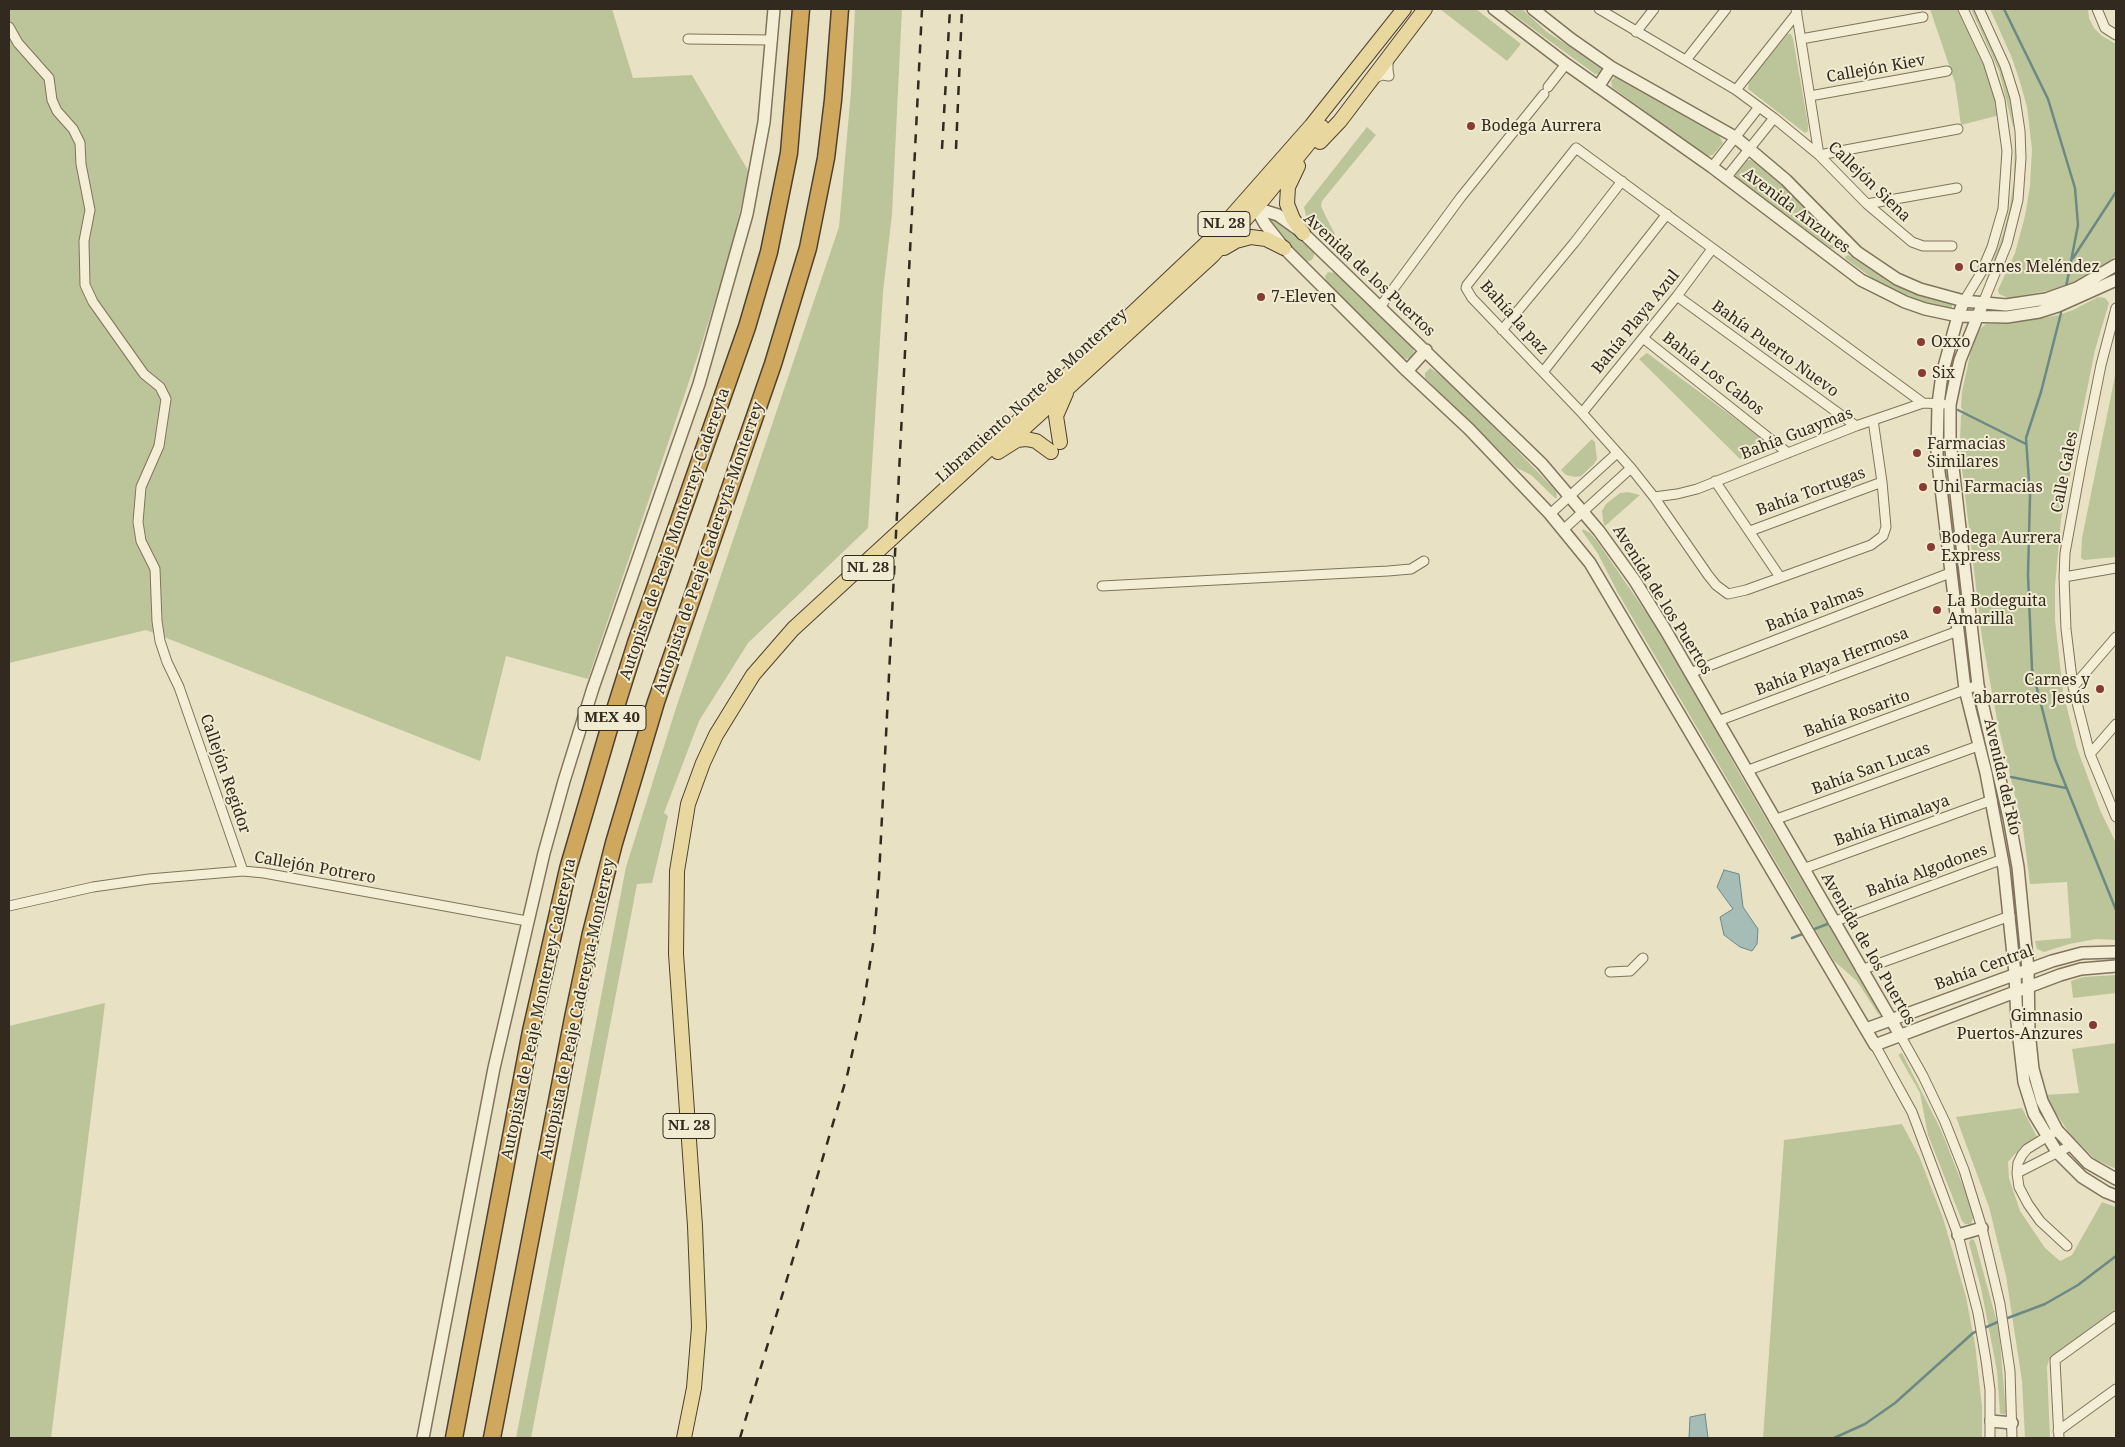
<!DOCTYPE html>
<meta charset="utf-8">
<style>
body{margin:0}
#map{position:relative;width:2125px;height:1447px;overflow:hidden;background:#e8e1c4;font-family:"Noto Serif",serif}
canvas{display:block}
.frame{position:absolute;inset:0;border:10px solid #322a1f;pointer-events:none}
</style>
<div id="map">
<canvas width="2125" height="1447"></canvas>
<div class="frame"></div>
</div>
<script>
const c = document.querySelector('canvas').getContext('2d');
c.lineJoin = 'round';
function fill(path, color) {
  c.fillStyle = color;
  c.fill(path, 'evenodd');
}
function toPath(rows) {
  const path = new Path2D();
  for (const r of rows) {
    path.moveTo(r[0], r[1]);
    for (let i = 2; i < r.length; i += 2) path.lineTo(r[i], r[i + 1]);
  }
  return path;
}
function trace(path, color, width, dash) {
  c.strokeStyle = color;
  c.lineWidth = width;
  c.lineCap = dash ? 'butt' : 'round';
  c.setLineDash(dash || []);
  c.stroke(path);
}
function label(font, color, halo, rows, align = 'center') {
  c.font = font + ' "Noto Serif",serif';
  c.lineWidth = 4;
  c.setLineDash([]);
  c.textBaseline = 'middle';
  c.strokeStyle = halo;
  c.fillStyle = color;
  for (const [text, x, y, turn = 0] of rows) {
    c.save();
    c.translate(x, y);
    c.rotate((+turn || 0) * Math.PI / 180);
    c.textAlign = isNaN(turn) ? turn : align;
    if (halo) c.strokeText(text, 0, 0);
    c.fillText(text, 0, 0);
    c.restore();
  }
}
fill(toPath([
 [9,9,612,9,633,78,692,75,749,172,731,250,699,352,588,679,506,656,480,761,146,630,9,663],
 [855,9,902,9,892,214,883,292,868,528,748,643,699,721,664,813,668,816,652,883,637,884,531,1438,516,1438,626,867,676,708,839,227,851,91],
 [1440,9,1476,9,1521,44,1507,61],
 [1506,9,1522,9,1547,32,1598,65,1602,68,1601,74,1595,74],
 [1930,9,1957,9,1985,64,2000,115,1961,125,1955,83],
 [1971,9,1974,9,2001,68,2010,97,2014,127,2013,127,1999,71],
 [1990,9,2088,9,2089,18,2094,28,2102,36,2116,44,2116,256,2098,270,2063,288,2008,298,1999,294,1998,290,2015,253,2025,216,2030,186,2032,149,2027,107,2020,82,2012,58],
 [1788,34,1791,34,1793,39,1808,124,1808,131,1805,133,1748,89,1749,81],
 [1615,77,1618,77,1690,117,1719,135,1723,143,1713,155,1706,156,1612,87,1611,81],
 [1367,127,1376,135,1322,201,1321,206,1326,217,1335,234,1330,241,1306,216,1304,207],
 [2015,138,2016,174,2011,216,2003,242,1985,283,2003,234,2009,211,2014,180],
 [1745,160,1751,160,1756,163,1794,196,1836,241,1836,249,1831,248,1736,178,1735,173],
 [1272,219,1281,220,1315,253,1312,260,1305,262,1270,227,1270,222],
 [1848,255,1896,285,1915,293,1952,303,1952,309,1927,304,1879,283,1846,259,1845,257],
 [1328,272,1335,273,1344,281,1411,346,1414,351,1412,357,1406,359,1402,357,1326,282,1325,276],
 [2098,297,2105,298,2109,303,2095,350,2061,519,2055,586,2055,620,2063,692,2077,748,2100,810,2116,843,2116,940,2096,939,2069,944,2044,952,2037,949,2035,941,2071,938,2067,882,2030,884,2023,829,1998,725,1982,638,1962,469,1960,442,1961,415,1964,413,1961,407,1962,392,1971,350,1980,329,1986,324,2008,324,2059,315,2073,310],
 [1647,353,1768,443,1771,447,1769,449,1740,459,1639,359],
 [1430,368,1442,376,1507,440,1556,491,1557,498,1555,498,1531,475,1517,468,1429,382,1425,378,1425,373],
 [2116,371,2116,557,2084,560,2081,558,2082,538],
 [1944,421,1972,677,1971,677,1942,451],
 [1592,439,1595,442,1596,452,1597,459,1594,464,1581,476,1575,477,1566,475,1561,470],
 [1628,492,1640,495,1605,526,1603,521,1602,511,1606,504,1620,493],
 [1583,529,1590,533,1597,541,1672,650,1738,771,1876,1006,1880,1017,1857,981,1834,961,1618,593,1597,552,1582,531],
 [2116,975,2116,993,2073,998,2071,981,2083,977],
 [105,1003,51,1438,9,1438,9,1026],
 [2116,1043,2116,1169,2095,1159,2070,1134,2044,1095,2079,1093,2072,1049],
 [1902,1053,1941,1130,1967,1196,1973,1218,1971,1224,1965,1224,1962,1221,1928,1135,1920,1093,1899,1056,1899,1054],
 [2022,1108,2037,1137,2033,1142,2015,1154,2008,1162,2009,1178,2020,1211,2045,1248,2060,1261,2072,1255,2102,1202,2116,1207,2116,1310,2049,1359,2047,1367,2050,1438,2025,1438,2022,1381,2006,1276,1989,1207,1956,1117],
 [1902,1124,1919,1156,1943,1218,1966,1297,1975,1344,1982,1407,1982,1438,1763,1438,1784,1140],
 [1971,1239,1974,1240,1976,1245,1999,1330,2006,1412,2004,1415,2000,1413,1997,1371,1981,1288,1969,1243]
]), '#bcc599');
const water = toPath([
 [1724,870,1739,874,1743,907,1758,929,1757,944,1752,951,1740,947,1724,935,1720,917,1733,909,1717,887,1724,870],
 [1705,1414,1708,1438,1689,1438,1690,1417,1705,1414]
]);
fill(water, '#a5bcb7');
trace(water, '#6d8985', 1);
trace(toPath([
 [2004,9,2048,99,2075,188,2078,225,2066,287],
 [2073,258,2116,192],
 [2061,313,2041,392,2026,438,2030,496,2028,575,2032,669,2055,759,2116,910],
 [1958,410,2026,444],
 [2011,777,2066,788],
 [1812,930,1830,923],
 [1792,938,1805,933],
 [2005,1319,2045,1304,2078,1285,2116,1256],
 [1834,1438,1865,1424,1895,1403,1973,1333,2000,1321]
]), '#6d8985', 2.5);
const minor = toPath([
 [1599,9,1736,90,1774,118,1819,155,1867,204,1912,242,1923,246,1952,246],
 [1796,9,1819,155,1958,129],
 [1963,9,1988,62,2000,100,2007,151,2003,209,1992,247,1981,273,1964,301],
 [1979,9,2005,66,2015,98,2020,131,2021,158,2018,200,2007,244,1983,303],
 [2097,9,2105,28,2116,35],
 [9,27,18,43,49,78,52,100,57,111,73,129,80,143,81,164,90,210,84,241,85,285,93,302,144,374,160,387,166,399,159,446,141,487,138,522,141,541,155,569,157,621,160,641,167,662,179,687,243,871],
 [1636,32,1654,9],
 [688,39,772,40],
 [1801,39,1923,17],
 [1686,60,1726,9],
 [1375,78,1382,75,1389,76,1388,70,1388,58],
 [1548,87,1566,64],
 [1736,90,1797,13],
 [1810,96,1947,71],
 [1712,167,1759,107],
 [1726,178,1774,118],
 [1867,204,1957,188],
 [1677,296,1856,426],
 [1380,307,1461,197,1544,94],
 [2116,308,2101,365,2082,460,2065,553,2064,577,2066,629,2073,687,2090,754,2116,817],
 [1502,330,1574,243,1622,181],
 [1643,338,1788,453],
 [1543,372,1667,214],
 [1582,413,1677,296,1712,249],
 [1873,420,1882,482,1886,527,1883,536,1871,545,1746,590,1728,594,1716,585,1708,575,1654,497,1631,468,1582,413,1472,298,1466,288,1467,285,1576,148,1923,403],
 [1715,481,1780,577],
 [1654,497,1677,494,1697,489,1856,426,1923,403,1943,404],
 [1550,514,1617,453],
 [1564,529,1631,468],
 [1750,531,1882,482],
 [2064,577,2116,568],
 [1102,586,1388,571,1411,569,1424,561],
 [1690,673,1950,573],
 [2073,687,2116,637],
 [1718,721,1958,631],
 [2090,754,2116,724],
 [1746,771,1978,685],
 [1774,820,1978,746],
 [1803,869,1992,800],
 [9,906,93,887,149,879,243,871,264,873,527,921],
 [1833,922,2003,859],
 [1861,970,2010,916],
 [1610,972,1630,971,1643,958],
 [1900,1035,1923,1076,1945,1122,1964,1170,1982,1228,2000,1304,2010,1371,2012,1438],
 [1875,1045,1912,1112,1958,1235,1978,1313,1986,1360,1990,1390,1990,1438],
 [2053,1133,2027,1149,2022,1155,2018,1163,2017,1173,2019,1187,2028,1204,2040,1221,2067,1246],
 [2017,1173,2070,1146],
 [2058,1431,2116,1389],
 [2059,1438,2055,1360,2116,1316]
]);
const tertiary = toPath([
 [1494,9,1566,64,1712,167,1861,280,1905,302,1925,309,1958,316,2007,317,2039,312,2058,306,2116,280],
 [1533,9,1571,39,1611,67,1735,137,1786,180,1857,252,1897,279,1920,289,1964,301,2006,305,2046,299,2077,288,2116,265],
 [1598,87,1611,67],
 [1256,208,1265,224,1284,248,1407,371,1469,429,1550,514,1590,563,1875,1045,2060,975,2081,969,2116,966],
 [1256,208,1278,215,1303,233,1542,464,1599,531,1635,581,1666,631,1900,1035],
 [1964,301,1958,316,1942,374,1938,404,1937,455,1965,689,1986,773,2004,869,2015,974,2017,1022,2024,1082,2034,1114,2057,1152,2082,1177,2106,1192,2116,1196],
 [1983,303,1960,360,1955,381,1950,405,1950,441,1978,685,2009,818,2018,867,2028,969,2029,1031,2033,1069,2042,1101,2057,1130,2088,1163,2116,1179],
 [1407,371,1426,350],
 [1866,1029,2052,961,2082,953,2116,952],
 [1958,1235,1982,1228],
 [1991,1421,2012,1423],
 [423,1438,494,1068,544,853,564,781,593,688,699,384,747,214,764,122,774,9]
]);
const primary = toPath([
 [1320,142,1340,121,1425,9],
 [1298,166,1288,187,1287,204,1293,219,1303,233],
 [1224,248,1236,241,1251,237,1266,239,1284,248],
 [1010,441,1213,255,1260,203,1322,127],
 [1060,442,1056,416,1066,393],
 [998,452,1017,440,1026,439,1036,441,1051,452],
 [684,1438,694,1388,699,1327,695,1226,676,954,677,871,688,804,703,763,716,735,753,675,793,629,990,448,1214,236,1311,126,1404,9]
]);
const motorway = toPath([
 [454,1438,531,1031,568,869,608,732,636,643,747,327,769,252,789,153,801,9],
 [492,1438,573,1018,591,933,614,843,656,702,773,364,808,248,826,158,833,100,840,9]
]);
trace(minor, '#81735c', 11);
trace(tertiary, '#81735c', 14);
trace(primary, '#4f4130', 16);
trace(motorway, '#4f4130', 19);
trace(minor, '#f4eed6', 9);
trace(tertiary, '#f4eed6', 11);
trace(primary, '#e8d89f', 14);
trace(motorway, '#cfa85d', 16);
trace(toPath([
 [942,149,950,9],
 [956,149,962,9],
 [740,1438,847,1076,864,1001,874,938,879,877,922,9]
]), '#322a1f', 2.5, [9, 9]);
for (const [x, y, r, color] of [
 [1471,126,5,"#893b33"],
 [1959,267,5,"#893b33"],
 [1261,297,5,"#893b33"],
 [1921,342,5,"#893b33"],
 [1922,373,5,"#893b33"],
 [1917,453,5,"#893b33"],
 [1923,487,5,"#893b33"],
 [1931,547,5,"#893b33"],
 [1937,610,5,"#893b33"],
 [2100,689,5,"#893b33"],
 [2093,1025,5,"#893b33"]
]) {
  const dot = new Path2D();
  dot.arc(x, y, r, 0, 2 * Math.PI);
  c.fillStyle = color;
  c.fill(dot);
  trace(dot, '#f1ebd2', 2);
}
for (const [x, y, w] of [
 [1224,224,52],
 [868,568,52],
 [612,718,68],
 [689,1126,52]
]) {
  const box = new Path2D();
  box.roundRect(x - w / 2, y - 12.5, w, 25, 4);
  c.fillStyle = '#f1ebd2';
  c.fill(box);
  trace(box, '#322a1f', 1);
}
label('bold 15px', '#322a1f', null, [
 ["NL 28",1224,224],
 ["NL 28",868,568],
 ["MEX 40",612,718],
 ["NL 28",689,1126]
]);
label('16px', '#322a1f', '#f1ebd2', [
 ["Callejón Kiev",1876,69,-10],
 ["Callejón Siena",1869,182,44],
 ["Avenida Anzures",1796,211,37],
 ["Avenida de los Puertos",1369,275,43],
 ["Bahía la paz",1514,318,48],
 ["Bahía Playa Azul",1636,322,-51],
 ["Bahía Puerto Nuevo",1775,349,36],
 ["Bahía Los Cabos",1713,374,38],
 ["Libramiento Norte de Monterrey",1032,396,-42],
 ["Bahía Guaymas",1797,434,-21],
 ["Calle Gales",2065,472,-79],
 ["Bahía Tortugas",1811,492,-20],
 ["Autopista de Peaje Monterrey-Cadereyta",675,534,-71],
 ["Autopista de Peaje Cadereyta-Monterrey",709,548,-71],
 ["Avenida de los Puertos",1662,600,58],
 ["Bahía Palmas",1815,609,-21],
 ["Bahía Playa Hermosa",1832,662,-21],
 ["Bahía Rosarito",1857,714,-20],
 ["Bahía San Lucas",1871,769,-20],
 ["Callejón Regidor",225,774,71],
 ["Avenida del Río",2002,777,77],
 ["Bahía Himalaya",1892,821,-20],
 ["Callejón Potrero",315,868,10],
 ["Bahía Algodones",1927,871,-20],
 ["Avenida de los Puertos",1868,949,60],
 ["Bahía Central",1984,968,-20],
 ["Autopista de Peaje Monterrey-Cadereyta",539,1009,-78],
 ["Autopista de Peaje Cadereyta-Monterrey",578,1009,-78]
]);
label('16px', '#322a1f', '#f1ebd2', [
 ["Bodega Aurrera",1481,126],
 ["Carnes Meléndez",1969,267],
 ["7-Eleven",1271,297],
 ["Oxxo",1931,342],
 ["Six",1932,373],
 ["Farmacias",1927,444],
 ["Similares",1927,462],
 ["Uni Farmacias",1933,487],
 ["Bodega Aurrera",1941,538],
 ["Express",1941,556],
 ["La Bodeguita",1947,601],
 ["Amarilla",1947,619],
 ["Carnes y",2090,680,"right"],
 ["abarrotes Jesús",2090,698,"right"],
 ["Gimnasio",2083,1016,"right"],
 ["Puertos-Anzures",2083,1034,"right"]
], 'left');
</script>
